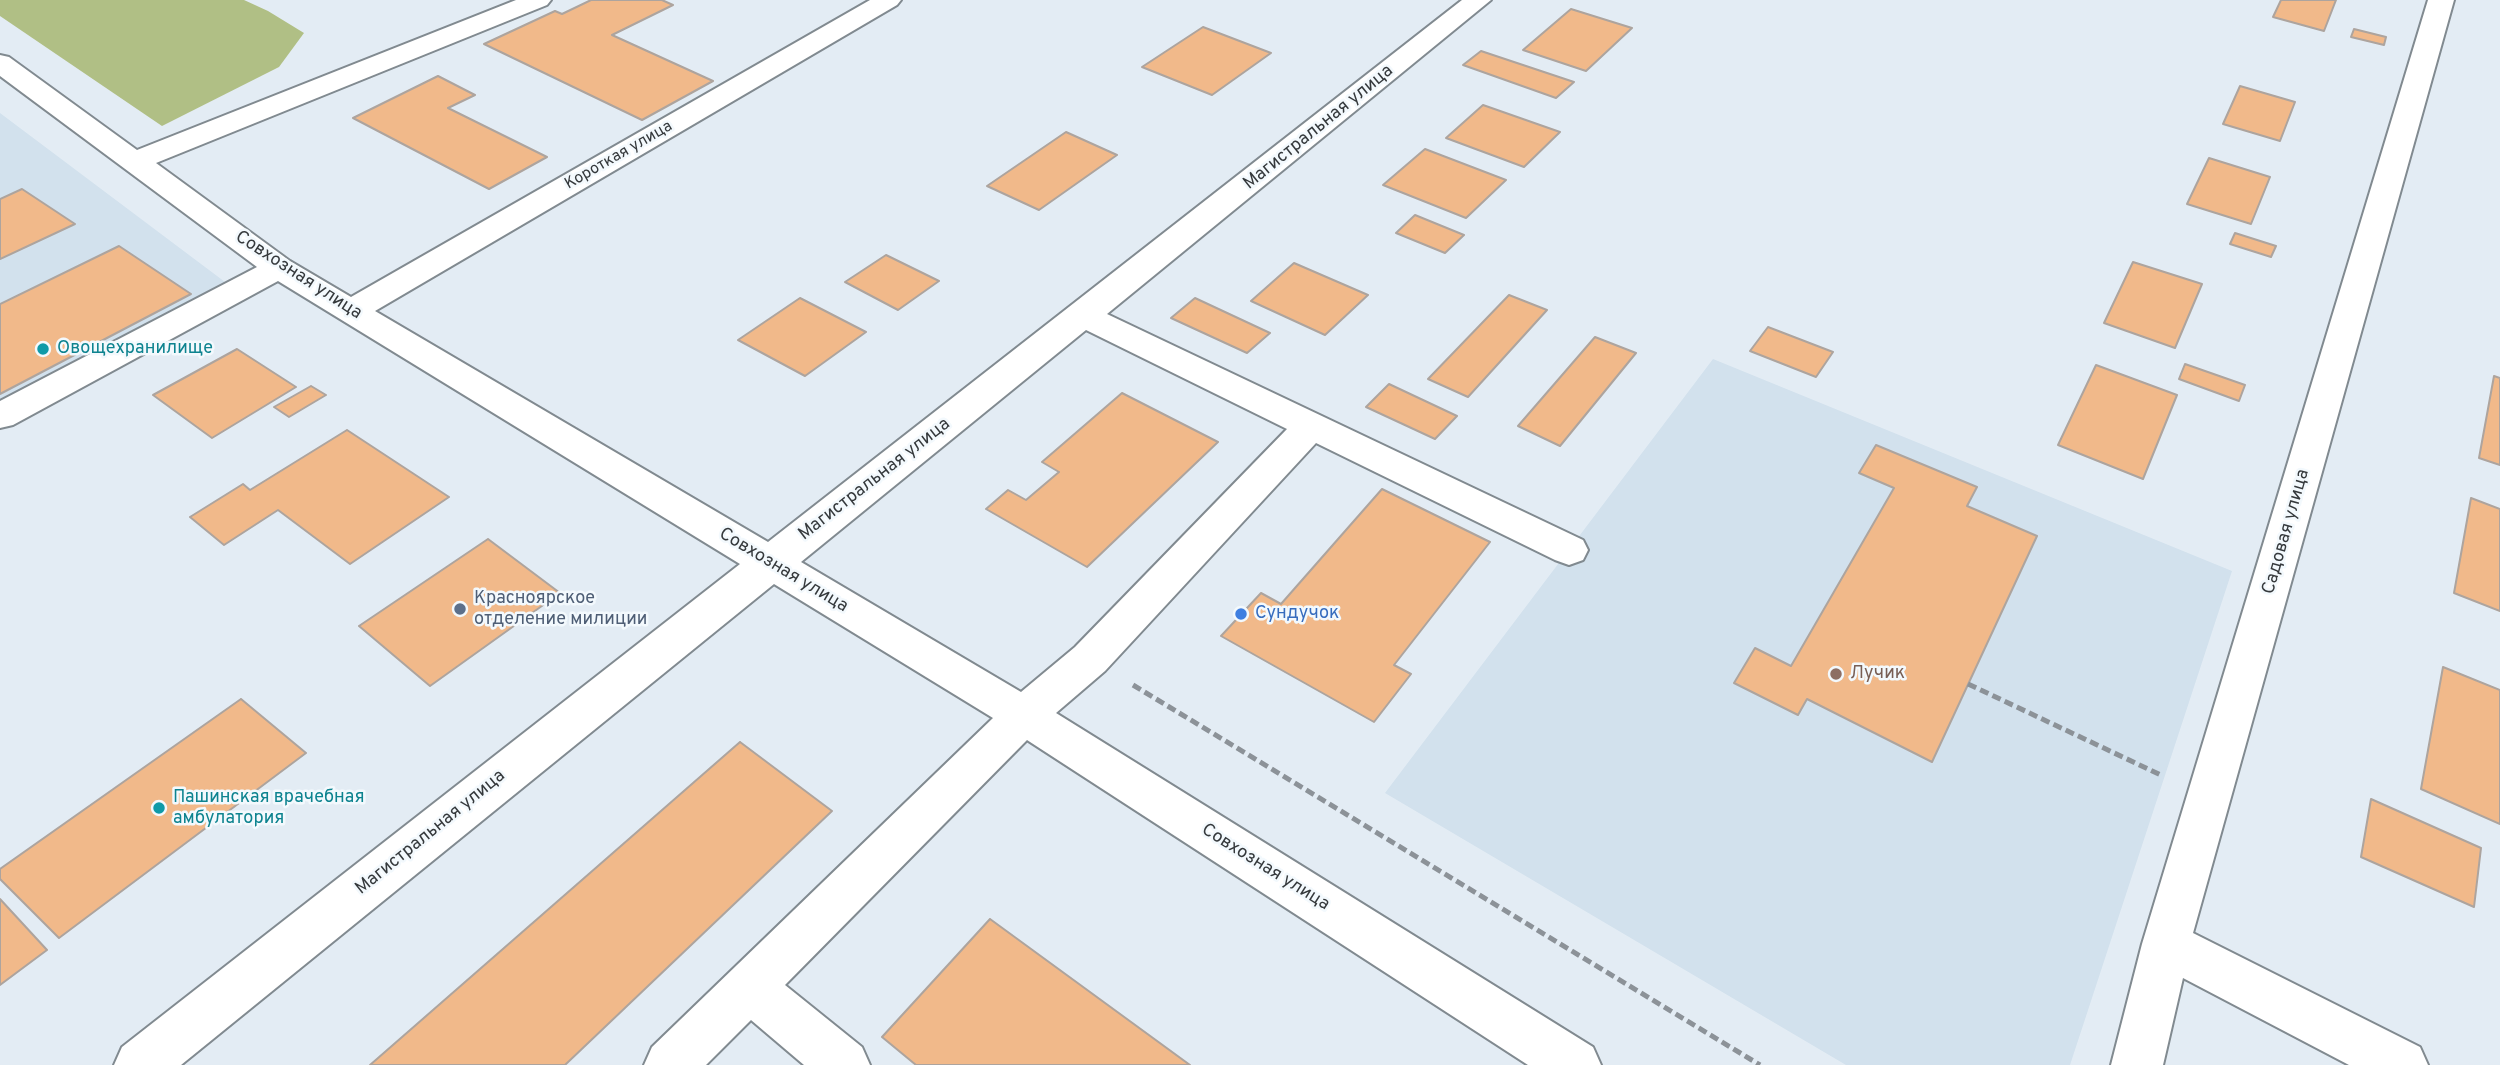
<!DOCTYPE html>
<meta charset="utf-8">
<style>
body{margin:0}
canvas{display:block;background:#e3ecf4}
</style>
<canvas width="2500" height="1065"></canvas>
<script>
const c = document.querySelector('canvas').getContext('2d');
c.lineJoin = 'round';
function fill(path, color) {
  c.fillStyle = color;
  c.fill(path, 'evenodd');
}
function toPath(rows) {
  const path = new Path2D();
  for (const r of rows) {
    path.moveTo(r[0], r[1]);
    for (let i = 2; i < r.length; i += 2) path.lineTo(r[i], r[i + 1]);
  }
  return path;
}
function trace(path, color, width, dash) {
  c.strokeStyle = color;
  c.lineWidth = width;
  c.lineCap = dash ? 'butt' : 'round';
  c.setLineDash(dash || []);
  c.stroke(path);
}
function label(font, color, halo, rows, align = 'center') {
  c.font = font + ' Overpass,sans-serif';
  c.lineWidth = 5;
  c.setLineDash([]);
  c.textBaseline = 'middle';
  c.strokeStyle = halo;
  c.fillStyle = color;
  for (const [text, x, y, turn = 0] of rows) {
    c.save();
    c.translate(x, y);
    c.rotate((+turn || 0) * Math.PI / 180);
    c.textAlign = isNaN(turn) ? turn : align;
    if (halo) c.strokeText(text, 0, 0);
    c.fillText(text, 0, 0);
    c.restore();
  }
}
fill(toPath([
 [0,113,229,285,0,405],
 [1713,359,2232,571,2070,1065,1846,1065,1385,793]
]), '#d2e1ed');
fill(toPath([
 [0,0,244,0,268,11,304,33,279,67,162,126,0,16]
]), '#b0bf85');
const building = toPath([
 [591,0,662,0,673,5,612,35,713,81,642,120,484,44,555,11,562,14,591,0],
 [2281,0,2336,0,2324,31,2273,17,2281,0],
 [1571,9,1632,28,1586,71,1523,50,1571,9],
 [1203,27,1271,53,1212,95,1142,67,1203,27],
 [2354,29,2386,37,2384,45,2351,37,2354,29],
 [1481,51,1574,82,1556,98,1463,65,1481,51],
 [438,76,475,95,448,108,547,157,489,189,353,118,438,76],
 [2240,86,2295,102,2280,141,2223,124,2240,86],
 [1483,105,1560,132,1524,167,1446,138,1483,105],
 [1066,132,1117,155,1039,210,987,186,1066,132],
 [1425,149,1506,180,1466,218,1383,185,1425,149],
 [2209,158,2270,177,2251,224,2187,204,2209,158],
 [22,189,75,224,0,259,0,199,22,189],
 [1415,215,1464,235,1445,253,1396,233,1415,215],
 [2235,233,2276,246,2271,257,2230,244,2235,233],
 [119,246,191,294,0,394,0,304,119,246],
 [886,255,939,281,898,310,845,282,886,255],
 [2133,262,2202,284,2175,348,2104,323,2133,262],
 [1294,263,1368,295,1325,335,1251,301,1294,263],
 [1509,295,1547,310,1468,397,1428,379,1509,295],
 [800,298,866,332,805,376,738,340,800,298],
 [1195,298,1270,333,1247,353,1171,318,1195,298],
 [1768,327,1833,352,1816,377,1750,351,1768,327],
 [1595,337,1636,353,1560,446,1518,426,1595,337],
 [237,349,296,387,212,438,153,395,237,349],
 [2185,364,2245,385,2239,401,2179,379,2185,364],
 [2096,365,2177,395,2143,479,2058,445,2096,365],
 [2494,376,2500,378,2500,465,2479,458,2494,376],
 [1389,384,1457,416,1435,439,1366,407,1389,384],
 [311,386,326,395,289,417,274,407,311,386],
 [1122,393,1218,442,1087,567,986,509,1008,490,1026,500,1059,472,1042,462,1122,393],
 [347,430,449,497,350,564,278,510,224,545,190,517,243,484,250,490,347,430],
 [1876,445,1977,487,1967,506,2037,536,1932,762,1807,699,1798,715,1734,683,1755,648,1791,666,1894,488,1859,473,1876,445],
 [1382,489,1490,542,1394,665,1411,674,1374,722,1221,636,1261,593,1281,604,1382,489],
 [2471,498,2500,509,2500,611,2454,593,2471,498],
 [488,539,560,593,430,686,359,626,488,539],
 [2443,667,2500,690,2500,824,2421,789,2443,667],
 [241,699,306,753,59,938,0,879,0,869,241,699],
 [740,742,832,811,565,1065,370,1065,740,742],
 [2371,799,2481,848,2474,907,2361,857,2371,799],
 [0,899,47,950,0,985,0,899],
 [990,919,1190,1065,916,1065,882,1037,990,919]
]);
fill(building, '#f1b98a');
trace(building, '#ada49e', 2);
const minor = toPath([
 [516,0,551,0,547,5,156,163,290,261,351,297,870,0,901,0,897,5,375,311,768,542,1462,0,1491,0,1107,314,1583,540,1588,550,1583,560,1569,565,1555,560,1316,443,1105,671,1056,713,1593,1047,1601,1065,1528,1065,1027,740,785,985,862,1047,870,1065,804,1065,751,1020,706,1065,644,1065,652,1047,993,718,774,584,181,1065,114,1065,122,1047,740,564,278,281,13,425,0,428,0,401,257,267,0,76,0,55,9,57,137,150,516,0],
 [1086,330,1287,429,1075,647,1021,692,801,562,1086,330],
 [2428,0,2454,0,2193,933,2420,1047,2428,1065,2349,1065,2183,978,2163,1065,2111,1065,2142,944,2428,0]
]);
trace(minor, '#818a90', 4);
trace(toPath([
 [1968,684,2163,776],
 [1133,685,1760,1065]
]), '#8c9298', 5, [9, 4.5]);
fill(minor, '#fff');
for (const [x, y, r, color] of [
 [43,349,7,"#0f9aa8"],
 [460,609,7,"#5c6f8a"],
 [1241,614,7,"#3f7fe0"],
 [1836,674,7,"#8d6e63"],
 [159,808,7,"#0f9aa8"]
]) {
  const dot = new Path2D();
  dot.arc(x, y, r, 0, 2 * Math.PI);
  c.fillStyle = color;
  c.fill(dot);
  trace(dot, '#f3f9fd', 2.5);
}
label('16px', '#35393c', '#f3f9fd', [
 ["Короткая улица",619,156,-30]
]);
label('18px', '#35393c', '#f3f9fd', [
 ["Магистральная улица",1319,128,-39],
 ["Совхозная улица",298,276,33],
 ["Магистральная улица",875,480,-38],
 ["Садовая улица",2287,532,-74],
 ["Совхозная улица",783,571,31],
 ["Магистральная улица",431,833,-39],
 ["Совхозная улица",1265,868,32]
]);
label('18px', '#0d838f', '#f3f9fd', [
 ["Овощехранилище",57,349],
 ["Пашинская врачебная",173,798],
 ["амбулатория",173,819]
], 'left');
label('18px', '#4e5e75', '#f3f9fd', [
 ["Красноярское",474,599],
 ["отделение милиции",474,620]
], 'left');
label('18px', '#366cbe', '#f3f9fd', [
 ["Сундучок",1255,614]
], 'left');
label('18px', '#785e54', '#f3f9fd', [
 ["Лучик",1850,674]
], 'left');
</script>
